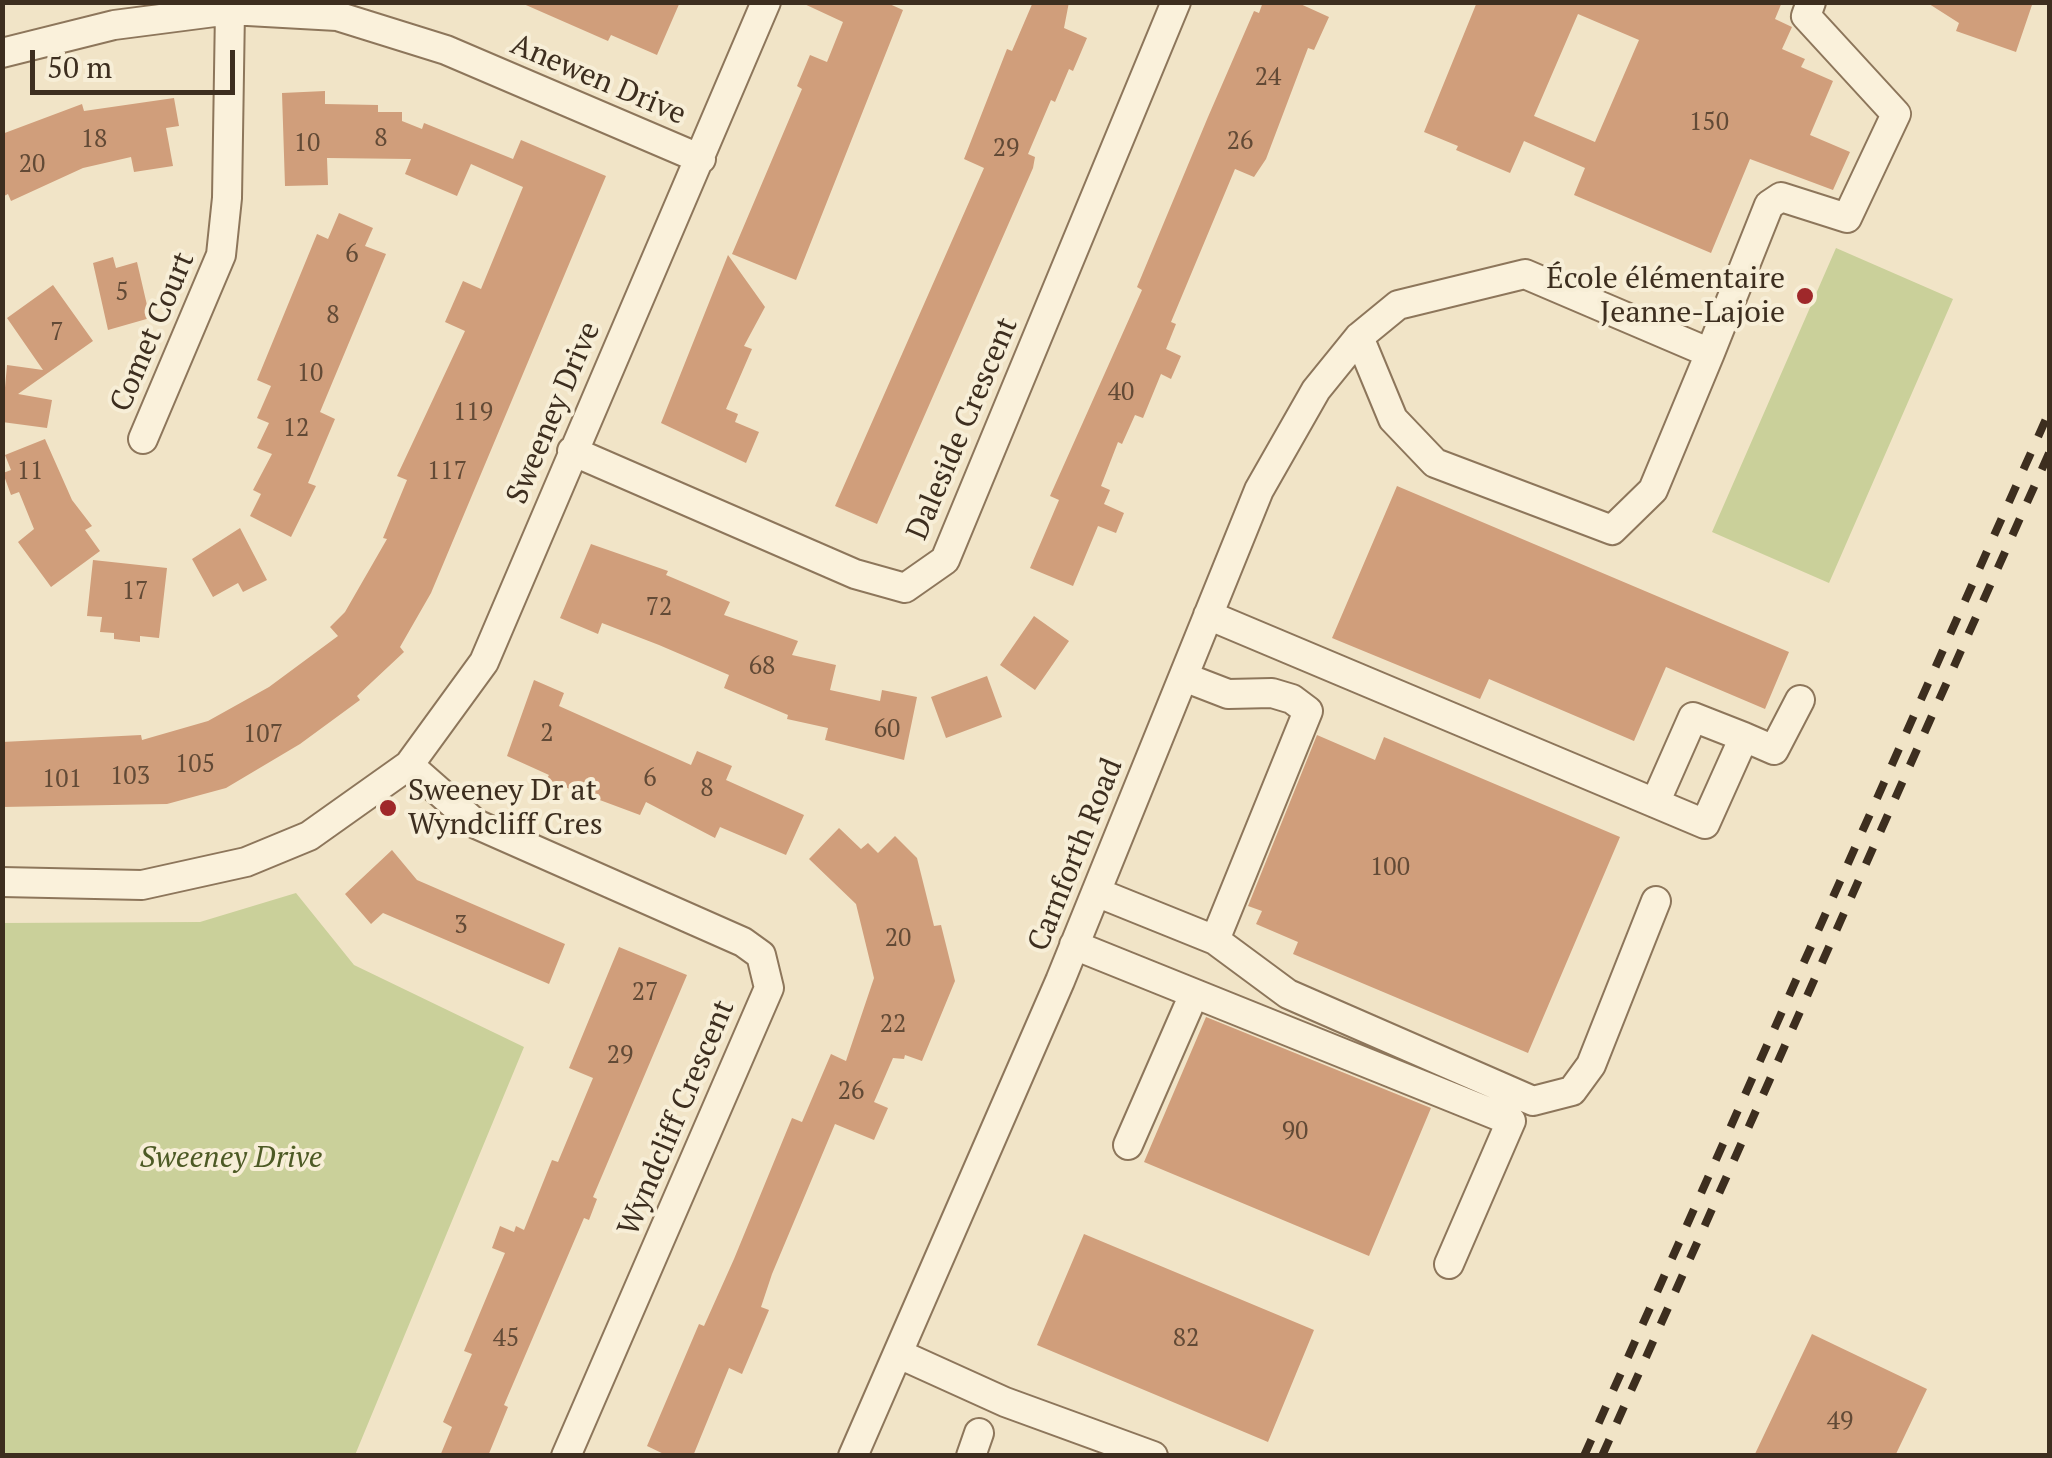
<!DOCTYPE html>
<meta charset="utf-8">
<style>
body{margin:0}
#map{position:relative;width:2052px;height:1458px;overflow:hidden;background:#f1e4c7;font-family:"PT Serif",serif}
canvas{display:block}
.frame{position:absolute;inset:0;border:5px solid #3d2e1f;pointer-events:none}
.scale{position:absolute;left:30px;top:50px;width:205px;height:45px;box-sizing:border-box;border:5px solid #3d2e1f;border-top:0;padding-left:12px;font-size:30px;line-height:35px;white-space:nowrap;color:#3d2e1f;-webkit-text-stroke:8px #f7eed7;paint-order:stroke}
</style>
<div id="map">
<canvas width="2052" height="1458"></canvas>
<div class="frame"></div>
<div class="scale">50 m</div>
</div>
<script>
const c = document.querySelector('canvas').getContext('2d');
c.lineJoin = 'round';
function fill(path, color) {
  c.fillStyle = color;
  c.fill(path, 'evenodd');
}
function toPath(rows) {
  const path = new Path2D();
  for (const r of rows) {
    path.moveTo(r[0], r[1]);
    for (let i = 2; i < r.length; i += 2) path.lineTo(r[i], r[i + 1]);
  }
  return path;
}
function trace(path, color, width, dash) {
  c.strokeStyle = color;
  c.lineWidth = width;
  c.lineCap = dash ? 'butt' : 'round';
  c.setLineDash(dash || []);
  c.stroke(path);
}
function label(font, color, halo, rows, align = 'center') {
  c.font = font + ' "PT Serif",serif';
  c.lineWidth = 8;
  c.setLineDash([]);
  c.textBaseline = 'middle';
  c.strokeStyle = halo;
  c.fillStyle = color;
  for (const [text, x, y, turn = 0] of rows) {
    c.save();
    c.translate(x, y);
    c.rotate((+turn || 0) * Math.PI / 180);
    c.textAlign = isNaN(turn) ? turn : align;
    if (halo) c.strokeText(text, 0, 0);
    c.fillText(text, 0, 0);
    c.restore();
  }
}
fill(toPath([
 [1836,248,1953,299,1829,583,1712,532],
 [296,893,354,965,524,1047,355,1455,3,1455,3,923,200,922]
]), '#cad09a');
fill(toPath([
 [519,2,680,2,657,55,611,35,608,41],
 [800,2,885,2,903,10,796,280,732,254,802,89,797,86,810,55,827,62,843,22],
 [1033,2,1069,2,1064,28,1087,38,1073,71,1069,69,1055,102,1051,100,1028,154,1035,157,1033,168,877,524,835,506,984,168,964,159,1007,49,1012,51],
 [1263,2,1296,2,1329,17,1314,50,1308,48,1266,159,1254,177,1235,169,1171,322,1176,324,1166,349,1181,356,1171,379,1161,374,1143,418,1135,415,1122,444,1118,442,1101,486,1110,490,1104,504,1124,513,1116,533,1098,526,1073,586,1030,568,1059,500,1050,496,1142,290,1137,287,1208,117,1254,11,1259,13],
 [1477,2,1782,2,1775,19,1792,27,1782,49,1805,59,1801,67,1833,81,1810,135,1850,152,1833,190,1750,159,1711,253,1574,195,1585,168,1524,141,1510,173,1456,150,1458,146,1424,132],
 [1578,14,1639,40,1595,142,1534,116],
 [1926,2,2033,2,2016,52,1956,31,1959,23],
 [325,91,325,104,378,105,378,112,402,112,402,121,422,129,424,123,513,159,521,140,606,176,431,593,400,647,404,652,357,696,360,700,300,744,226,788,167,804,2,807,2,742,141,735,142,740,208,721,269,687,338,636,330,627,345,612,387,539,383,538,407,480,397,476,465,331,445,322,463,281,481,289,523,187,471,164,457,196,405,174,411,159,327,158,328,185,285,186,282,93],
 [174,98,179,126,166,128,173,166,134,172,131,157,83,168,11,201,8,194,2,197,2,134,82,104,84,111],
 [339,213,373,228,365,246,386,254,320,412,335,419,308,483,316,486,291,537,250,516,261,494,253,490,272,454,257,448,269,423,257,418,271,386,257,380,317,234,328,239],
 [728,255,765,307,744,346,752,349,726,409,738,414,735,422,759,432,746,463,661,423],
 [113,257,116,268,137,262,150,318,108,330,93,263],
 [53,285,93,341,18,394,52,400,47,428,2,422,7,365,43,370,7,318],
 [45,439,72,500,92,526,85,530,100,551,51,587,18,542,34,529,19,492,11,495,3,473,11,470,5,455],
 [1397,486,1789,652,1765,709,1666,667,1634,741,1489,679,1480,699,1332,638],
 [240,528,267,580,243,592,238,583,213,597,192,559],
 [591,544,668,571,666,575,730,602,724,615,798,641,792,655,836,665,830,690,880,701,882,690,917,697,904,760,825,740,828,728,787,719,788,715,724,688,729,675,659,645,602,623,598,634,560,618],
 [93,560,167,568,159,638,140,636,140,642,114,639,114,633,100,632,102,617,87,616],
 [1034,616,1069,641,1035,690,1000,665],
 [987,676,1002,717,946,738,931,697],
 [534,680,564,693,559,706,691,765,697,751,732,766,726,780,804,815,786,855,720,827,715,838,646,802,640,815,546,780,549,775,507,756],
 [1317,735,1375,760,1384,737,1620,837,1528,1053,1293,954,1298,942,1256,924,1262,911,1248,906],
 [839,828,861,849,868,843,878,853,895,836,917,858,934,926,941,925,955,981,922,1061,905,1055,904,1059,893,1058,874,1102,888,1108,874,1140,835,1124,772,1274,761,1307,769,1310,742,1374,729,1368,693,1456,668,1456,647,1446,699,1324,704,1326,734,1259,792,1118,802,1122,831,1054,846,1061,874,978,856,904,809,859],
 [392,850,417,880,565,944,549,984,383,913,371,924,345,894],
 [619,947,687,975,593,1197,597,1199,589,1220,584,1218,504,1405,508,1407,488,1456,440,1456,452,1427,443,1422,472,1354,464,1351,505,1253,492,1248,500,1226,514,1232,516,1226,524,1230,552,1160,558,1162,593,1078,569,1068],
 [1206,1017,1431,1108,1369,1256,1144,1162],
 [1084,1234,1314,1330,1268,1442,1037,1345],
 [1812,1334,1927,1389,1895,1456,1754,1456]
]), '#d09e7b');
const minor = toPath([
 [2,53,114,25,230,10,337,16,446,50,701,159],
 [1710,353,1769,205,1781,197,1847,218,1896,114,1806,16,1811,2],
 [143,439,221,255,227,198,230,10],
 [572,451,855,574,905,588,945,560,1176,2],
 [1208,615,1705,824,1744,737,1693,717,1655,803],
 [1184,677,1228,694,1272,693,1292,699,1308,711,1215,940],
 [1744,737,1774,750,1800,700],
 [409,765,476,824,743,942,761,955,769,988,566,1456],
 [2,882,142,885,246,862,309,836,409,765,484,662,766,2],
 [1096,892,1215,940,1288,994,1533,1101,1572,1091,1591,1065,1656,901],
 [1074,945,1511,1121,1449,1264],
 [1128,1145,1194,994],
 [899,1354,1005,1402,1153,1456],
 [853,1456,1060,981,1259,490,1316,390,1359,337,1398,305,1525,274,1710,353,1653,490,1612,530,1435,463,1393,419,1359,337],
 [971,1456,979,1433]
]);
trace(minor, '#8d765b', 32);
trace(minor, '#faf1db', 28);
trace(toPath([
 [1584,1456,2050,410],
 [1602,1456,2050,451]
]), '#3d2e1f', 8, [18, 18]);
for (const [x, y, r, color] of [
 [1805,296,10,"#9f282a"],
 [388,808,10,"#9f282a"]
]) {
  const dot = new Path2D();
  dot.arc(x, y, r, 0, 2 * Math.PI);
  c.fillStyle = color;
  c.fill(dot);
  trace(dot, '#f7eed7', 4);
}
label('25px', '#624a36', null, [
 ["24",1268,78],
 ["150",1709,123],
 ["8",381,139],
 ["18",94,140],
 ["26",1240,142],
 ["10",307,144],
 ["29",1006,149],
 ["20",32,165],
 ["6",352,255],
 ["5",122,293],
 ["8",333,316],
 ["7",57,333],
 ["10",310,374],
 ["40",1121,393],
 ["119",473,413],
 ["12",296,429],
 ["11",30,472],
 ["117",447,472],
 ["17",135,592],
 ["72",659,608],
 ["68",762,667],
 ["60",887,730],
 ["2",547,734],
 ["107",263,735],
 ["105",195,765],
 ["103",130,777],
 ["6",650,779],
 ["101",62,780],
 ["8",707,789],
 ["100",1390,868],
 ["3",461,926],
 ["20",898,939],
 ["27",645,993],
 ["22",893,1025],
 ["29",620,1056],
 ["26",851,1092],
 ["90",1295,1132],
 ["45",506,1339],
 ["82",1186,1339],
 ["49",1840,1422]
]);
label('30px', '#3d2e1f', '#f7eed7', [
 ["Anewen Drive",598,80,23],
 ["Comet Court",153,332,-67],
 ["Sweeney Drive",554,413,-67],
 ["Daleside Crescent",963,429,-67],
 ["Carnforth Road",1076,855,-68],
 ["Wyndcliff Crescent",677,1118,-67]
]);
label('30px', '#3d2e1f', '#f7eed7', [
 ["École élémentaire",1785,279],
 ["Jeanne-Lajoie",1785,313],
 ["Sweeney Dr at",408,791,"left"],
 ["Wyndcliff Cres",408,825,"left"]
], 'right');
label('italic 30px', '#4d5a25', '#f7eed7', [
 ["Sweeney Drive",231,1158]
]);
</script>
